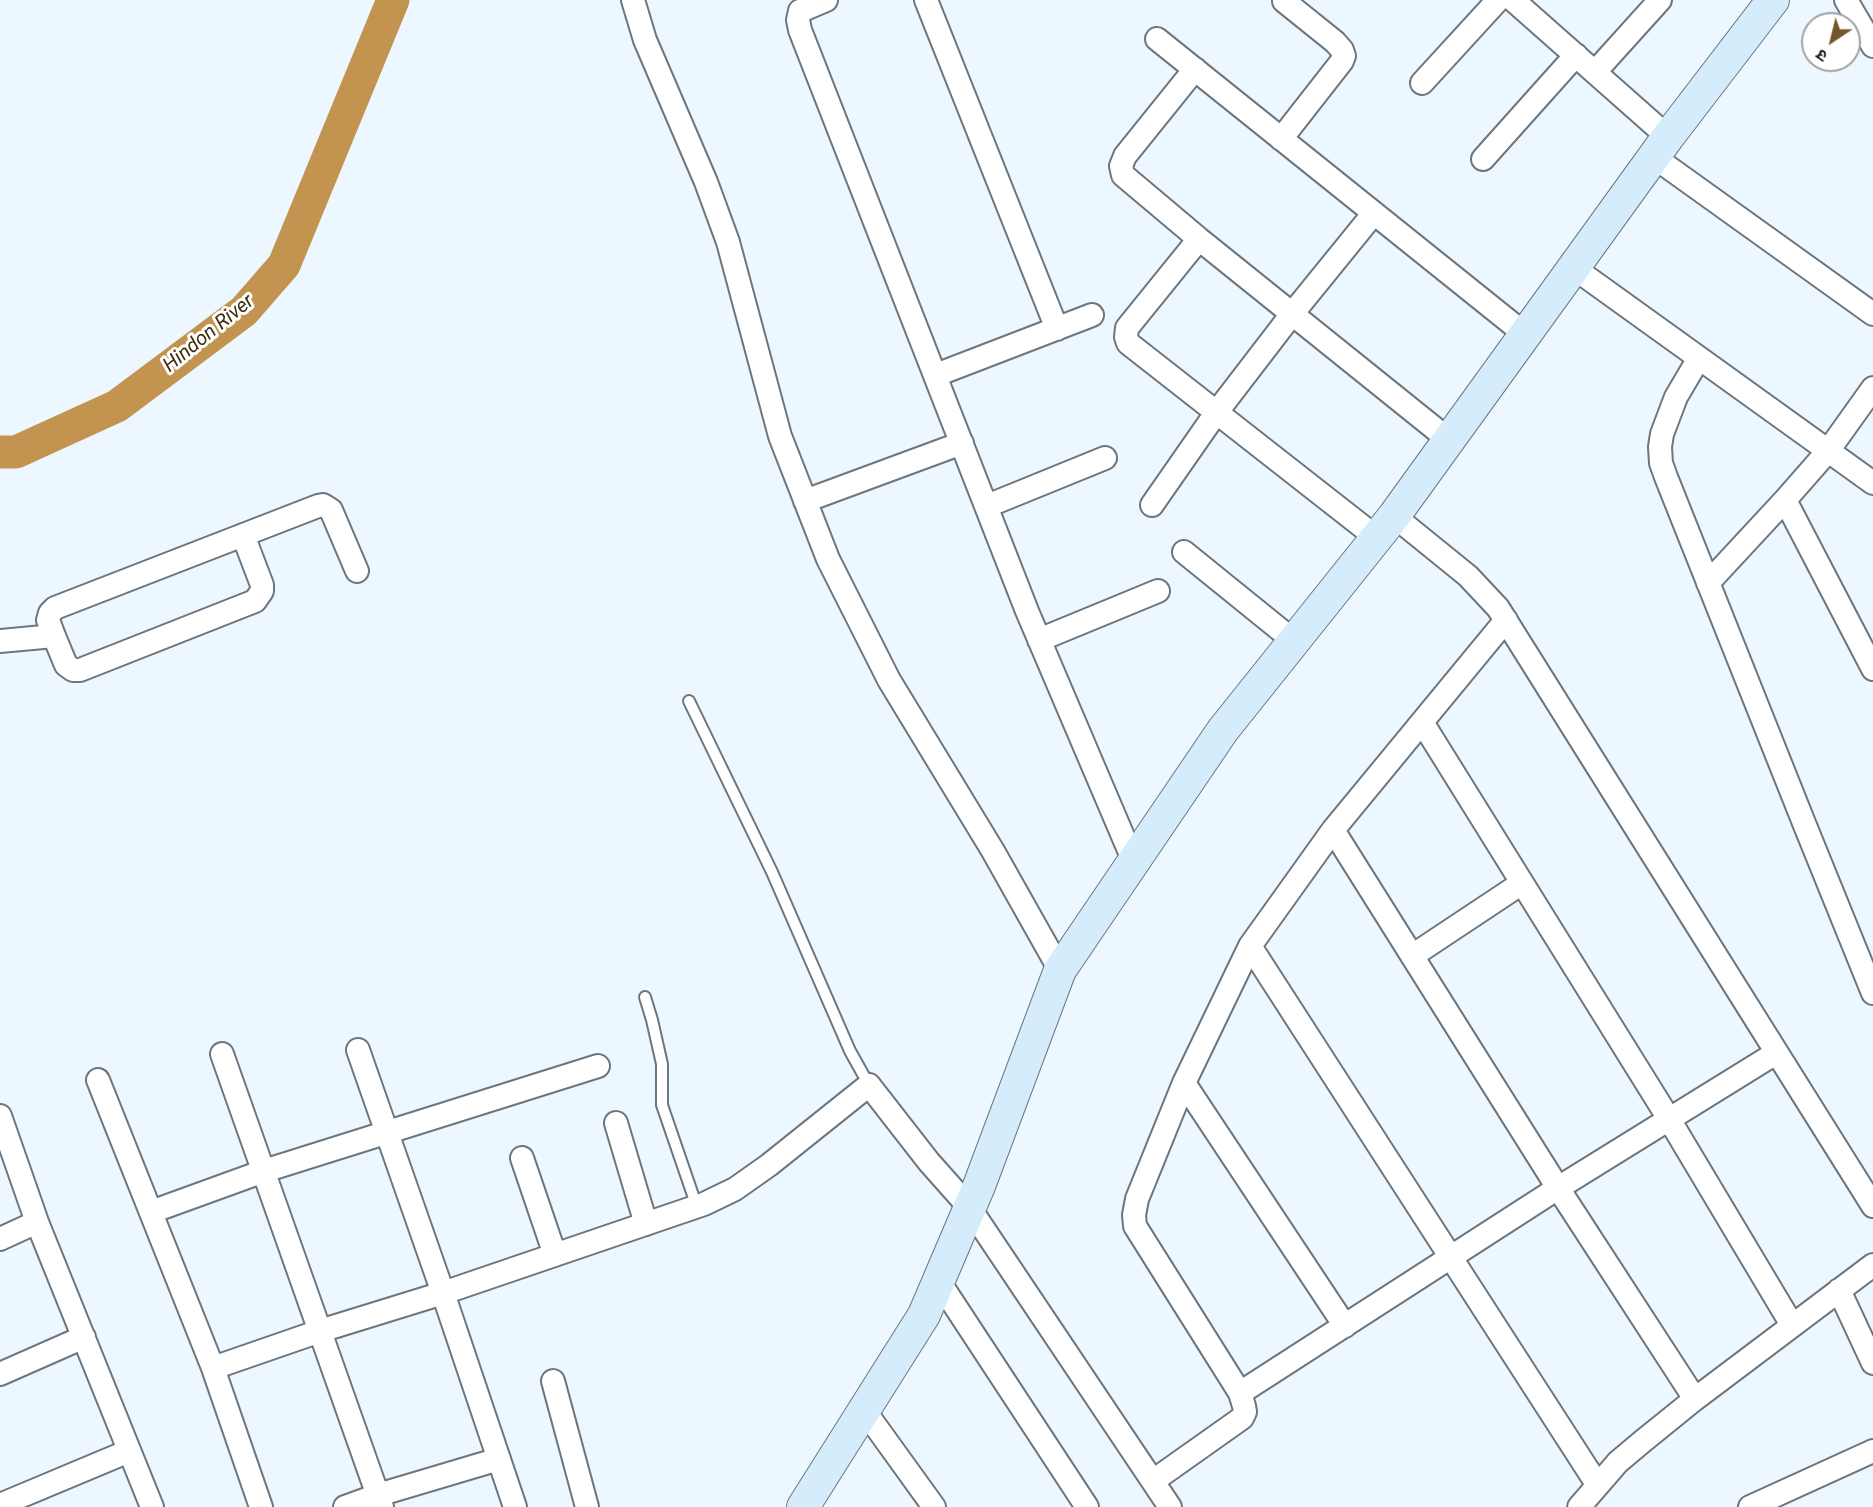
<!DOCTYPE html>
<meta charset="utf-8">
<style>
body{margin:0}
#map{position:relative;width:1873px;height:1507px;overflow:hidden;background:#edf7ff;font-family:Roboto,"Noto Sans Devanagari",sans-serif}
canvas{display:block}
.north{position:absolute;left:1801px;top:12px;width:60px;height:60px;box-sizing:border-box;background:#fff;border:2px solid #a1a2a3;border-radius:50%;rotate:215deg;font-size:16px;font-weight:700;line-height:24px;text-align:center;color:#13171a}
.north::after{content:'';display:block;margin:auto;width:21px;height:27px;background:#74562b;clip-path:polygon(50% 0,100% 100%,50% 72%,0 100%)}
</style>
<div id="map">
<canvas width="1873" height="1507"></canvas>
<div class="north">उ</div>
</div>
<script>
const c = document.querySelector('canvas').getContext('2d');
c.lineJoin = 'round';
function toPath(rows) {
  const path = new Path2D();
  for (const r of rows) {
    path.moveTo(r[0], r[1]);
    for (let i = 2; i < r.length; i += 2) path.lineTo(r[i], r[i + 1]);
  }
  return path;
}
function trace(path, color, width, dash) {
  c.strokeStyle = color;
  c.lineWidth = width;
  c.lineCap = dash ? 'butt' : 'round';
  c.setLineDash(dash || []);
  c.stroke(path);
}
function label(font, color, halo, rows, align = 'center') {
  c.font = font + ' Roboto,sans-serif';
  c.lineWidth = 6;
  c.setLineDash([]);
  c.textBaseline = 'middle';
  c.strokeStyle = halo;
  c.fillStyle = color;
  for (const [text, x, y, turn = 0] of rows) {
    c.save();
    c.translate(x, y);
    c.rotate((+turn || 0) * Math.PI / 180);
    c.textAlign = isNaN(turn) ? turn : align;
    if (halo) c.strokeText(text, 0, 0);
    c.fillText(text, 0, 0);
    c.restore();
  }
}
trace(toPath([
 [0,452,16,452,117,406,244,311,284,265,393,0]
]), '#c39350', 33);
const lane = toPath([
 [689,701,772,872,850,1051,869,1085],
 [645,997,652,1020,662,1064,662,1105,697,1207]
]);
const street = toPath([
 [633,0,645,40,706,182,728,242,780,436,828,559,889,680,993,851,1060,970],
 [826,0,800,11,798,20,800,30,1027,611,1134,862],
 [926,0,1057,329],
 [1513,0,1668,137],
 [1846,0,1873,46],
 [1157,39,1526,335],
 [1195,69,1125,156,1121,166,1123,175,1199,239,1449,440],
 [1595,72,1660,0],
 [1422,83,1498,0],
 [1281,139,1342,61,1344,56,1342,50,1335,42,1284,1],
 [1654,157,1873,314],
 [1483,159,1576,55],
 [1199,239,1127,328,1126,337,1128,343,1377,538],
 [1574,268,1873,483],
 [1699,358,1676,397,1662,434,1660,447,1661,463,1666,477,1804,823,1873,993],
 [936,375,1092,315],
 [1785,500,1873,669],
 [805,501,962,443],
 [1152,505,1216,413,1292,314,1374,213],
 [987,506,1105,458],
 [1394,516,1468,576,1498,608,1873,1206],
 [1184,552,1294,641],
 [1708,583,1785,500,1828,451,1873,388],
 [54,636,66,665,73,670,80,670,255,601,262,591,262,585,243,535],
 [1039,640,1158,591],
 [0,641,54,636,48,620,50,613,55,608,318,506,323,505,331,510,357,571],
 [1422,722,1669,1119,1792,1325],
 [1333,830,1558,1188,1695,1399],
 [1250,946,1597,1484],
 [1412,956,1522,883],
 [358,1050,443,1293,515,1507],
 [222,1054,382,1507],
 [98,1080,213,1368,261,1507],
 [1184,1083,1345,1326],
 [0,1116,37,1222,152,1507],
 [616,1123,646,1224],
 [522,1158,555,1255],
 [151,1212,264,1171,598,1066],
 [0,1239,37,1222],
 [938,1280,1087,1507],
 [1839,1290,1873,1363],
 [213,1368,320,1331,443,1293,704,1204,735,1189,769,1165,869,1085,929,1162,969,1207,1170,1507],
 [0,1374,84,1337],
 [553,1381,587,1507],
 [1240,1393,1135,1226,1134,1215,1137,1199,1184,1083,1250,946,1333,830,1506,620],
 [864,1410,934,1507],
 [1153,1481,1242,1418,1245,1412,1244,1406,1240,1393,1558,1188,1776,1053],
 [0,1505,129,1451],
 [345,1507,378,1495,499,1459],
 [1579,1507,1618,1462,1643,1441,1695,1399,1873,1265],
 [1750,1507,1873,1451]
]);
const secondary = toPath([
 [803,1507,924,1315,979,1186,1060,970,1223,730,1394,516,1668,137,1773,0]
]);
trace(lane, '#6d767d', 14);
trace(street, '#6d767d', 26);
trace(secondary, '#6d767d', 34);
trace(lane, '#fff', 10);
trace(street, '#fff', 22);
trace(secondary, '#d4ecfc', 32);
label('italic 20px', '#402c0e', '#fff', [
 ["Hindon River",209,334,-39]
]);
</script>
